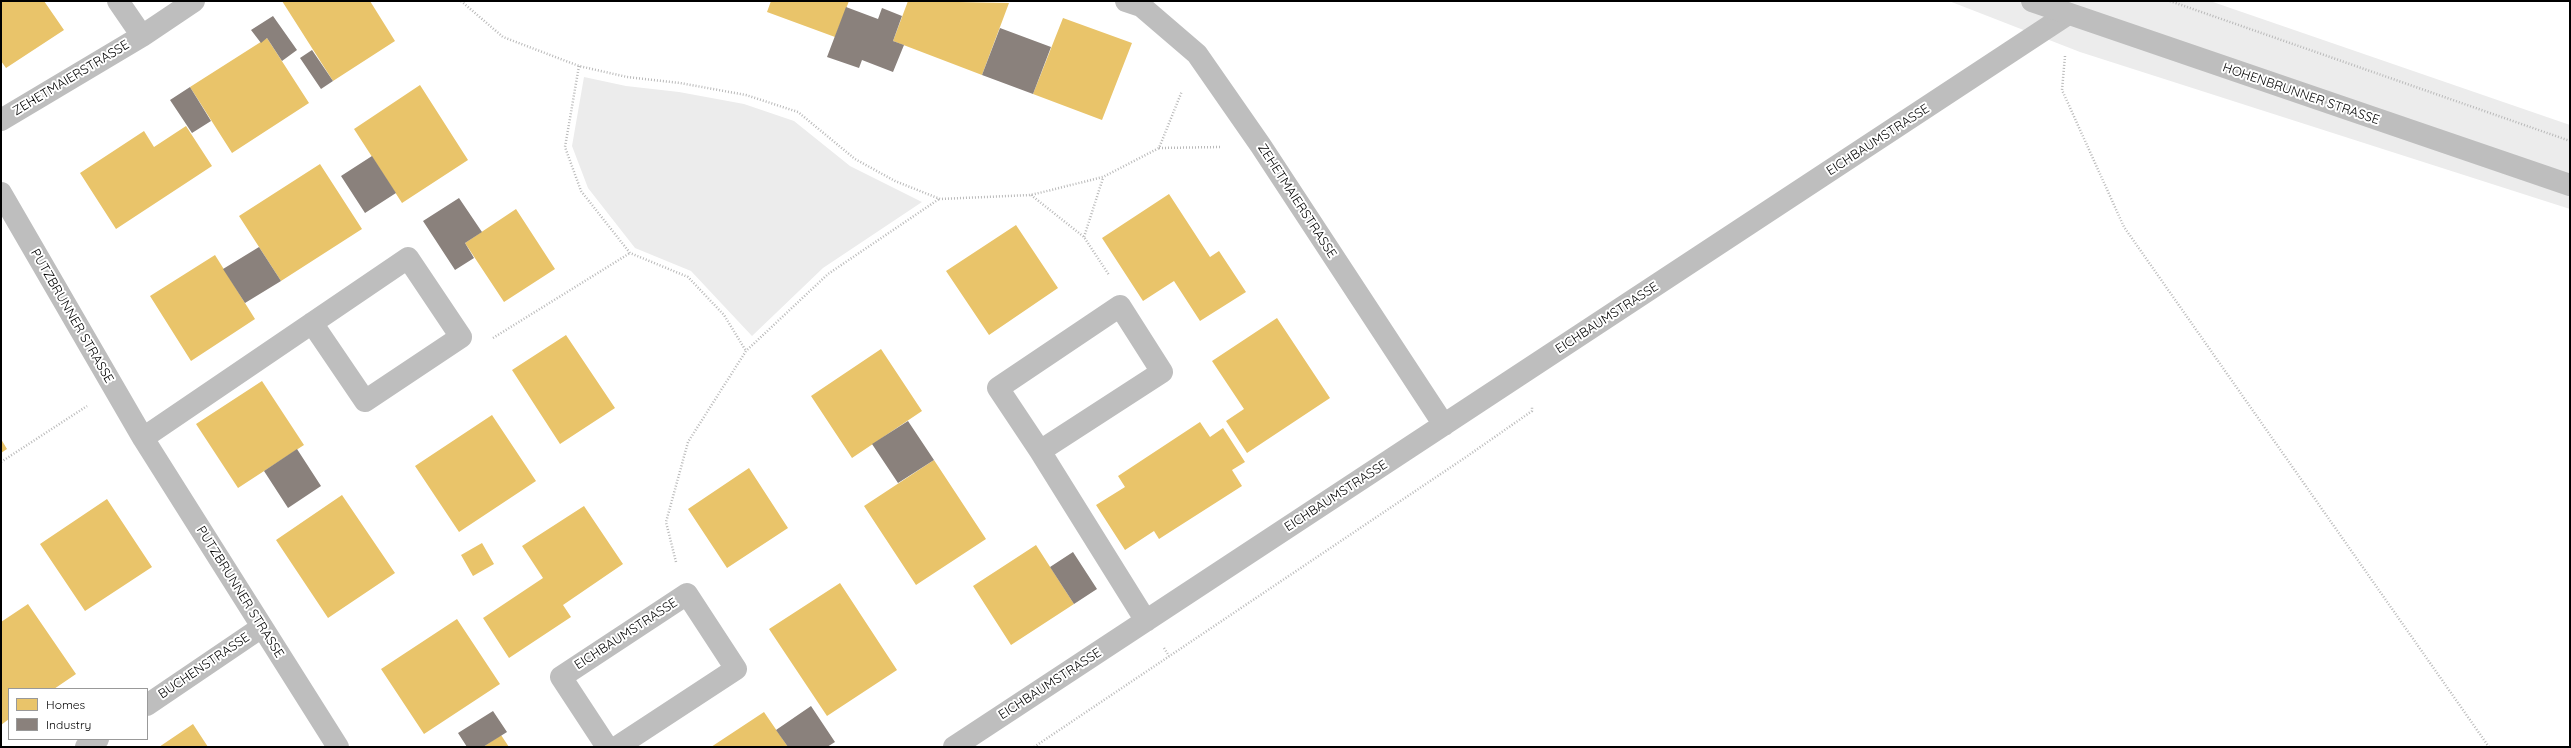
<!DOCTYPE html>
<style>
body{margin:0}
#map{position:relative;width:2571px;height:748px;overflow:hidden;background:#fff;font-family:Quicksand,sans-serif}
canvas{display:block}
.frame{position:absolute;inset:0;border:2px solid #000;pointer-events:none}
.legend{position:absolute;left:8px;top:688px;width:140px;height:52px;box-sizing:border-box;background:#fff;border:1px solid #999;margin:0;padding:5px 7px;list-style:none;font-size:12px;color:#000}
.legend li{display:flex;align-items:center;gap:8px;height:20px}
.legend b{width:20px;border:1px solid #999}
</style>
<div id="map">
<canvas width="2571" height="748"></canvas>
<div class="frame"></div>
<ul class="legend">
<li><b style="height:11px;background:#e9c46a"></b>Homes</li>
<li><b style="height:11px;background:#8a817c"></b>Industry</li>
</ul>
</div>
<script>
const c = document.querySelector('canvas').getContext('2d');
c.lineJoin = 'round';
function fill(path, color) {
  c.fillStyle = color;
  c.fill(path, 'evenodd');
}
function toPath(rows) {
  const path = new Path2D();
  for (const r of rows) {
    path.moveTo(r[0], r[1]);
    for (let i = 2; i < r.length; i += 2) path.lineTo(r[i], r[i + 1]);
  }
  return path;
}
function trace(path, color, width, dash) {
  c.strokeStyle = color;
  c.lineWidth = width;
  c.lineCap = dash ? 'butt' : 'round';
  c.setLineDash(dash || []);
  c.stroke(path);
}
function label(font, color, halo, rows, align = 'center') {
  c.font = font + ' Quicksand,sans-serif';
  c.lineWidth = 4;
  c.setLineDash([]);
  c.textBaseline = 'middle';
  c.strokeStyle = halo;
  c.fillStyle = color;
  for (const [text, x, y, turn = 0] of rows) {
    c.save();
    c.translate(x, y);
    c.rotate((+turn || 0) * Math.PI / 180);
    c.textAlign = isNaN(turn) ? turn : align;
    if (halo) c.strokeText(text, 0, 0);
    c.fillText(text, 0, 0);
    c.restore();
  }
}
fill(toPath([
 [1949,1,2210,1,2570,125,2570,209,2080,52],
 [584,77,626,86,679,92,744,104,794,121,850,166,922,202,823,268,752,336,691,271,635,248,588,188,572,146]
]), '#ececec');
fill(toPath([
 [1,1,44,1,64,30,6,68,1,61],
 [282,1,370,1,395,41,333,81],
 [771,1,849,1,835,37,767,12],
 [908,1,1009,3,982,75,893,41],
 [1063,18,1132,43,1102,120,1033,94],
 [267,38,309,103,232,153,190,87],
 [420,85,468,160,402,203,354,129],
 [186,126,212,166,116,229,80,173,144,131,154,147],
 [320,164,362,229,281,281,239,216],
 [1169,194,1210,257,1219,251,1246,292,1200,321,1174,281,1143,301,1102,238],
 [516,209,555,269,504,302,465,243],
 [1016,225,1058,288,989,335,946,271],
 [215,255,255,319,191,361,150,296],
 [1277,318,1330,398,1247,453,1226,421,1244,409,1212,361],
 [566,335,615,408,560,444,512,370],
 [881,349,922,411,852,458,811,396],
 [262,381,304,445,238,488,196,424],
 [492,415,536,481,459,532,415,466],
 [1200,422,1210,437,1223,428,1245,462,1232,470,1242,486,1159,539,1154,531,1125,550,1096,505,1125,487,1118,476],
 [1,439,7,449,1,453],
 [934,460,986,539,916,585,864,506],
 [749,468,788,528,727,568,688,509],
 [342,495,395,573,328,618,276,540],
 [107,499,152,567,85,611,40,544],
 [584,506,623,564,563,605,571,617,509,658,483,618,543,578,522,546],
 [482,543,494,564,473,576,461,555],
 [1036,545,1074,604,1011,645,973,586],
 [840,583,897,670,827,716,769,629],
 [28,604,76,674,54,689,9,689,9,719,1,725,1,622],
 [457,619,500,684,424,734,381,669],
 [764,712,788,747,711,747],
 [193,724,208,747,159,747],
 [501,735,509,747,483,747]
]), '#e9c46a');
fill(toPath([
 [846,7,878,19,882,8,902,16,893,41,904,45,893,72,862,60,859,68,827,57],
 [273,16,297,50,282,61,267,38,261,43,251,30],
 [1000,28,1051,47,1033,94,982,75],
 [312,50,333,81,321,89,300,58],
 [190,87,211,121,192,133,170,100],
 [372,156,396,193,365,213,341,176],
 [459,198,482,232,465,243,474,258,455,270,423,221],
 [259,247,281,281,245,303,223,269],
 [908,421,934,460,898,483,872,444],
 [297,449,321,486,288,508,264,471],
 [1073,552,1097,589,1074,604,1050,567],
 [811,706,835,742,827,747,788,747,776,730],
 [493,711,507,732,483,747,467,747,458,733]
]), '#8a817c');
trace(toPath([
 [461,1,503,37,579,66,627,77,680,83,746,95,798,112,855,159,895,181,940,199,1031,195,1103,177,1159,148,1182,91],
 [2170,1,2570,141],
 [2065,56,2062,90,2124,227,2489,747],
 [579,66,565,147,581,191,630,253,688,277,724,315,746,351],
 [1159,148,1221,147],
 [1031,195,1084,237,1109,275],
 [1084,237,1103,178],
 [493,338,630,253],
 [1,462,87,406],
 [676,562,666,522,688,442,746,351,828,274,939,199],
 [1164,648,1169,656],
 [1034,747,1466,457,1532,411,1532,406]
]), '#b9b9b9', 2.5, [1, 2]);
trace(toPath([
 [118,1,142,36],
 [1126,1,1141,6,1197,54,1261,146,1444,425],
 [1,120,142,36,194,1],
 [1,193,143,438,338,747],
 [143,438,408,258,461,337,365,401,312,323],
 [1040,451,998,388,1120,306,1162,372,1040,451,1146,621],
 [147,705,262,627],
 [86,747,98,739],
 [607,747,561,677,687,594,736,669,617,747],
 [954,747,2068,14]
]), '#bebebe', 22);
trace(toPath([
 [2032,1,2570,185]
]), '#bebebe', 22);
label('13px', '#000', '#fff', [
 ["ZEHETMAIERSTRASSE",71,78,-31],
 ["HOHENBRUNNER STRASSE",2301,94,19],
 ["EICHBAUMSTRASSE",1878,140,-33],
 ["ZEHETMAIERSTRASSE",1297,201,57],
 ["PUTZBRUNNER STRASSE",72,316,60],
 ["EICHBAUMSTRASSE",1607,318,-33],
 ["EICHBAUMSTRASSE",1336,496,-33],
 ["PUTZBRUNNER STRASSE",240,592,58],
 ["EICHBAUMSTRASSE",626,634,-33],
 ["BUCHENSTRASSE",204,666,-34],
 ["EICHBAUMSTRASSE",1050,684,-33]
]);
</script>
